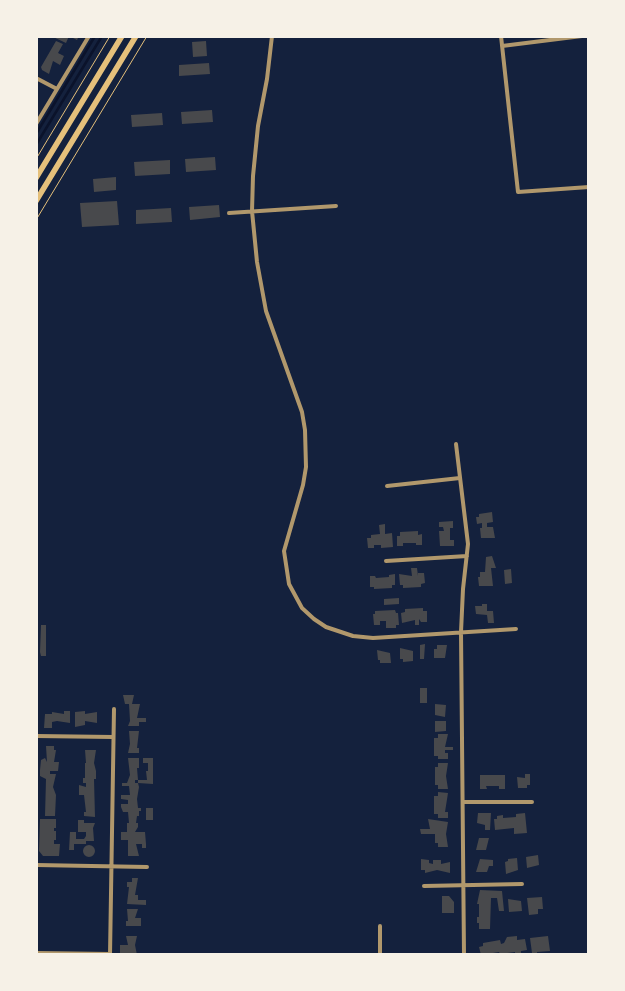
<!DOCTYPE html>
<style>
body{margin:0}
#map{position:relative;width:625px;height:991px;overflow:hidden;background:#14213d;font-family:"Space Grotesk",sans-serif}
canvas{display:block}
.frame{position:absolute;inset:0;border:38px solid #f6f1e7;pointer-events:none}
</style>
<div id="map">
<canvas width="625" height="991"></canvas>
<div class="frame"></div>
</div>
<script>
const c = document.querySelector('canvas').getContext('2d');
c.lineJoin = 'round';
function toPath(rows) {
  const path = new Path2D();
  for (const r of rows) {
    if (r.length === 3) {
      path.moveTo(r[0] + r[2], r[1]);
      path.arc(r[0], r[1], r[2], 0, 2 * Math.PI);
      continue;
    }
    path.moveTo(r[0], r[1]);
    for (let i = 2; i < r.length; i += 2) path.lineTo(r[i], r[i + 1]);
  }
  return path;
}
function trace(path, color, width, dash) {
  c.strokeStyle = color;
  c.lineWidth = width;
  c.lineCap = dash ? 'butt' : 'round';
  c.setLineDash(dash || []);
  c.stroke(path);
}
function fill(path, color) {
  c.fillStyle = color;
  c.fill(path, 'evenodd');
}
trace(toPath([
 [36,134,95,36],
 [36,145,102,36]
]), '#0b132b', 2.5);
fill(toPath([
 [51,36,79,36,77,40,69,36,66,43],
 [56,41,63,44,58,53,64,56,60,65,53,61,49,74,42,70,41,67],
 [206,41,207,56,193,57,192,42],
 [209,63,210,74,179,76,179,65],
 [212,110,213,122,182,124,181,112],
 [162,113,163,125,132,127,131,115],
 [215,157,216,170,186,172,185,159],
 [170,160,170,174,135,176,134,162],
 [116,177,116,190,94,192,93,179],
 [117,201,119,225,82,227,80,203],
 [219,205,220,217,190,220,189,207],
 [171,208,172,222,136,224,136,210],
 [492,512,493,522,487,523,487,527,493,527,495,538,481,538,480,528,482,528,482,523,477,524,476,517,479,517,479,514],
 [453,521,453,528,450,528,450,540,454,540,454,546,440,546,439,531,444,531,443,527,439,527,439,522],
 [385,524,385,534,392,533,393,547,381,548,381,545,374,545,374,548,368,548,367,538,371,538,371,535,380,534,379,525],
 [418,531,418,535,422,534,422,545,416,545,416,543,403,543,403,546,397,546,397,536,400,536,400,532],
 [492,556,496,568,491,568,493,586,479,586,478,577,480,577,480,572,485,572,486,557],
 [411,568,417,568,418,576,418,573,424,573,425,583,421,584,421,587,403,588,403,585,400,585,399,574,412,576],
 [511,569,512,583,505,584,504,570],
 [395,574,395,585,392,585,392,588,374,589,374,587,370,587,370,576,375,576,376,578,389,577,389,575],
 [399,598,399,604,384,605,384,599],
 [482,604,487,604,487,611,493,611,494,623,488,623,487,615,476,614,475,606,482,606],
 [423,608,423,611,427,611,427,622,421,622,419,619,419,625,415,625,415,620,402,623,401,613,405,612,405,609],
 [395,610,396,613,398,613,399,625,396,625,396,628,386,628,386,621,380,621,380,625,374,625,373,614,375,614,375,611],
 [41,625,46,625,46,656,41,656,40,652],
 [425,644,424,659,420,659,420,645],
 [437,645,447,645,445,658,434,658,434,649,437,649],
 [400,648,413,651,413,661,403,662,403,659,400,659],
 [377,650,390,653,391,663,380,663,380,660,378,660],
 [420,688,427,688,427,703,420,703],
 [123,695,134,695,132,704,140,704,137,718,146,718,146,722,139,722,139,726,128,726,130,721,129,704,125,704],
 [435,704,446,705,445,717,435,715],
 [64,711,70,711,70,723,57,721,52,722,52,728,44,728,45,714,52,714,52,712,64,714],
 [85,711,85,714,97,712,97,723,85,721,85,725,75,727,75,712],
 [435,721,446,721,446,731,435,732],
 [129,731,139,731,137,748,139,748,139,753,128,753,130,744],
 [438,734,448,734,445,747,453,747,453,750,445,750,445,753,448,753,448,759,438,759,438,756,434,756,434,738,438,738],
 [46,746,54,746,54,750,56,750,54,762,59,762,58,771,50,771,50,774,56,774,53,787,56,795,55,816,45,816,46,779,40,776,40,770,41,760,45,758,47,762],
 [85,750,96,750,94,763,96,771,96,779,94,779,95,817,84,816,84,812,86,812,84,795,79,795,79,785,86,787,86,783,83,783,83,778,85,778,85,763,86,763],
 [128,758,139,758,139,768,137,768,138,780,135,780,135,783,138,783,139,787,137,799,138,808,141,808,141,811,139,811,139,816,137,816,136,823,138,823,138,827,135,832,145,832,146,844,146,848,142,848,142,844,136,844,139,856,128,856,128,840,121,840,121,832,127,832,127,823,129,823,128,812,123,812,121,807,121,804,128,804,128,800,121,799,121,795,130,795,129,786,122,786,122,783,127,783,130,775],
 [143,758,153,758,153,784,138,783,138,780,147,780,146,771,148,771,148,763,143,763],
 [438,763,448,763,446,776,448,789,438,789,438,785,435,785,435,767,438,767],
 [525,774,530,774,530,785,527,785,527,788,518,788,517,777,525,778],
 [480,775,505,775,505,789,499,789,499,786,486,786,487,789,480,789],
 [438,792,448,793,445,812,448,812,448,818,438,818,438,814,434,814,434,796,438,796],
 [146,808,153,808,153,820,146,820],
 [478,813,491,813,490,830,485,830,485,825,477,823],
 [525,813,527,833,514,834,514,828,495,830,494,819,497,819,497,816,503,815,503,818,516,817,516,814],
 [40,819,56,819,56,828,54,828,54,831,56,831,56,840,54,840,54,844,60,844,59,856,43,856,39,851],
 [428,819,448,822,446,834,448,847,438,847,438,843,435,843,435,834,421,834,420,829,430,829],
 [78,820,84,820,84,823,95,823,93,828,94,841,86,841,86,844,74,844,74,850,69,850,70,832,76,832,76,839,84,839,86,836,86,832,78,832],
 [479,838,489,838,486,850,476,850],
 [89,851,6],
 [538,855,539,865,527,868,526,857],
 [517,858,518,870,506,874,505,862,508,861,508,859],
 [421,859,429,860,429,863,433,864,433,860,441,860,441,864,450,862,450,873,437,870,425,873,425,870,421,870],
 [480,859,493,860,493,866,489,866,487,872,476,872],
 [132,878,138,878,135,895,138,895,138,900,146,900,146,905,127,904,129,887,127,887,127,882,132,882],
 [480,890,502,891,504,911,499,911,497,898,491,898,490,929,479,929,479,923,477,923,477,917,479,917,479,904,477,904],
 [442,896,449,896,454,902,454,913,442,913],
 [542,897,543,909,538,909,538,914,529,915,527,898],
 [508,899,521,901,522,911,509,912],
 [127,909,138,909,135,918,141,918,141,926,126,926,126,921,128,921],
 [126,936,137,936,135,945,137,955,120,955,120,945,128,945],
 [517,936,517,940,525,939,527,950,521,951,521,954,515,954,515,952,500,954,499,952,481,955,479,947,483,946,483,943,500,940,501,944,504,943,507,937],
 [548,936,550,951,537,952,537,954,532,953,530,938]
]), '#48494c');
trace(toPath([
 [36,159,110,36],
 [36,220,147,36]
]), '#e5c07b', 1);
trace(toPath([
 [272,36,267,79,258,126,253,176,252,211,257,262,266,311,302,412,305,430,306,467,303,485,284,551,289,584,302,608,314,619,326,627,353,636,373,638,516,629],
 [501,36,518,192,589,187],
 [502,46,582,36],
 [36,78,57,89],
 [36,124,89,36],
 [229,213,336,206],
 [456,444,468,544,463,589,461,632,464,955],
 [387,486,460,478],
 [386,561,467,556],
 [36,736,113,737],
 [463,802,532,802],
 [36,865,147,867],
 [424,886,522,884],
 [380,926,380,955],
 [36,953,110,954],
 [110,955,114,709]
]), '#b1986c', 4);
trace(toPath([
 [36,178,122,36],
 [36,201,136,36]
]), '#e5c07b', 5.5);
</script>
